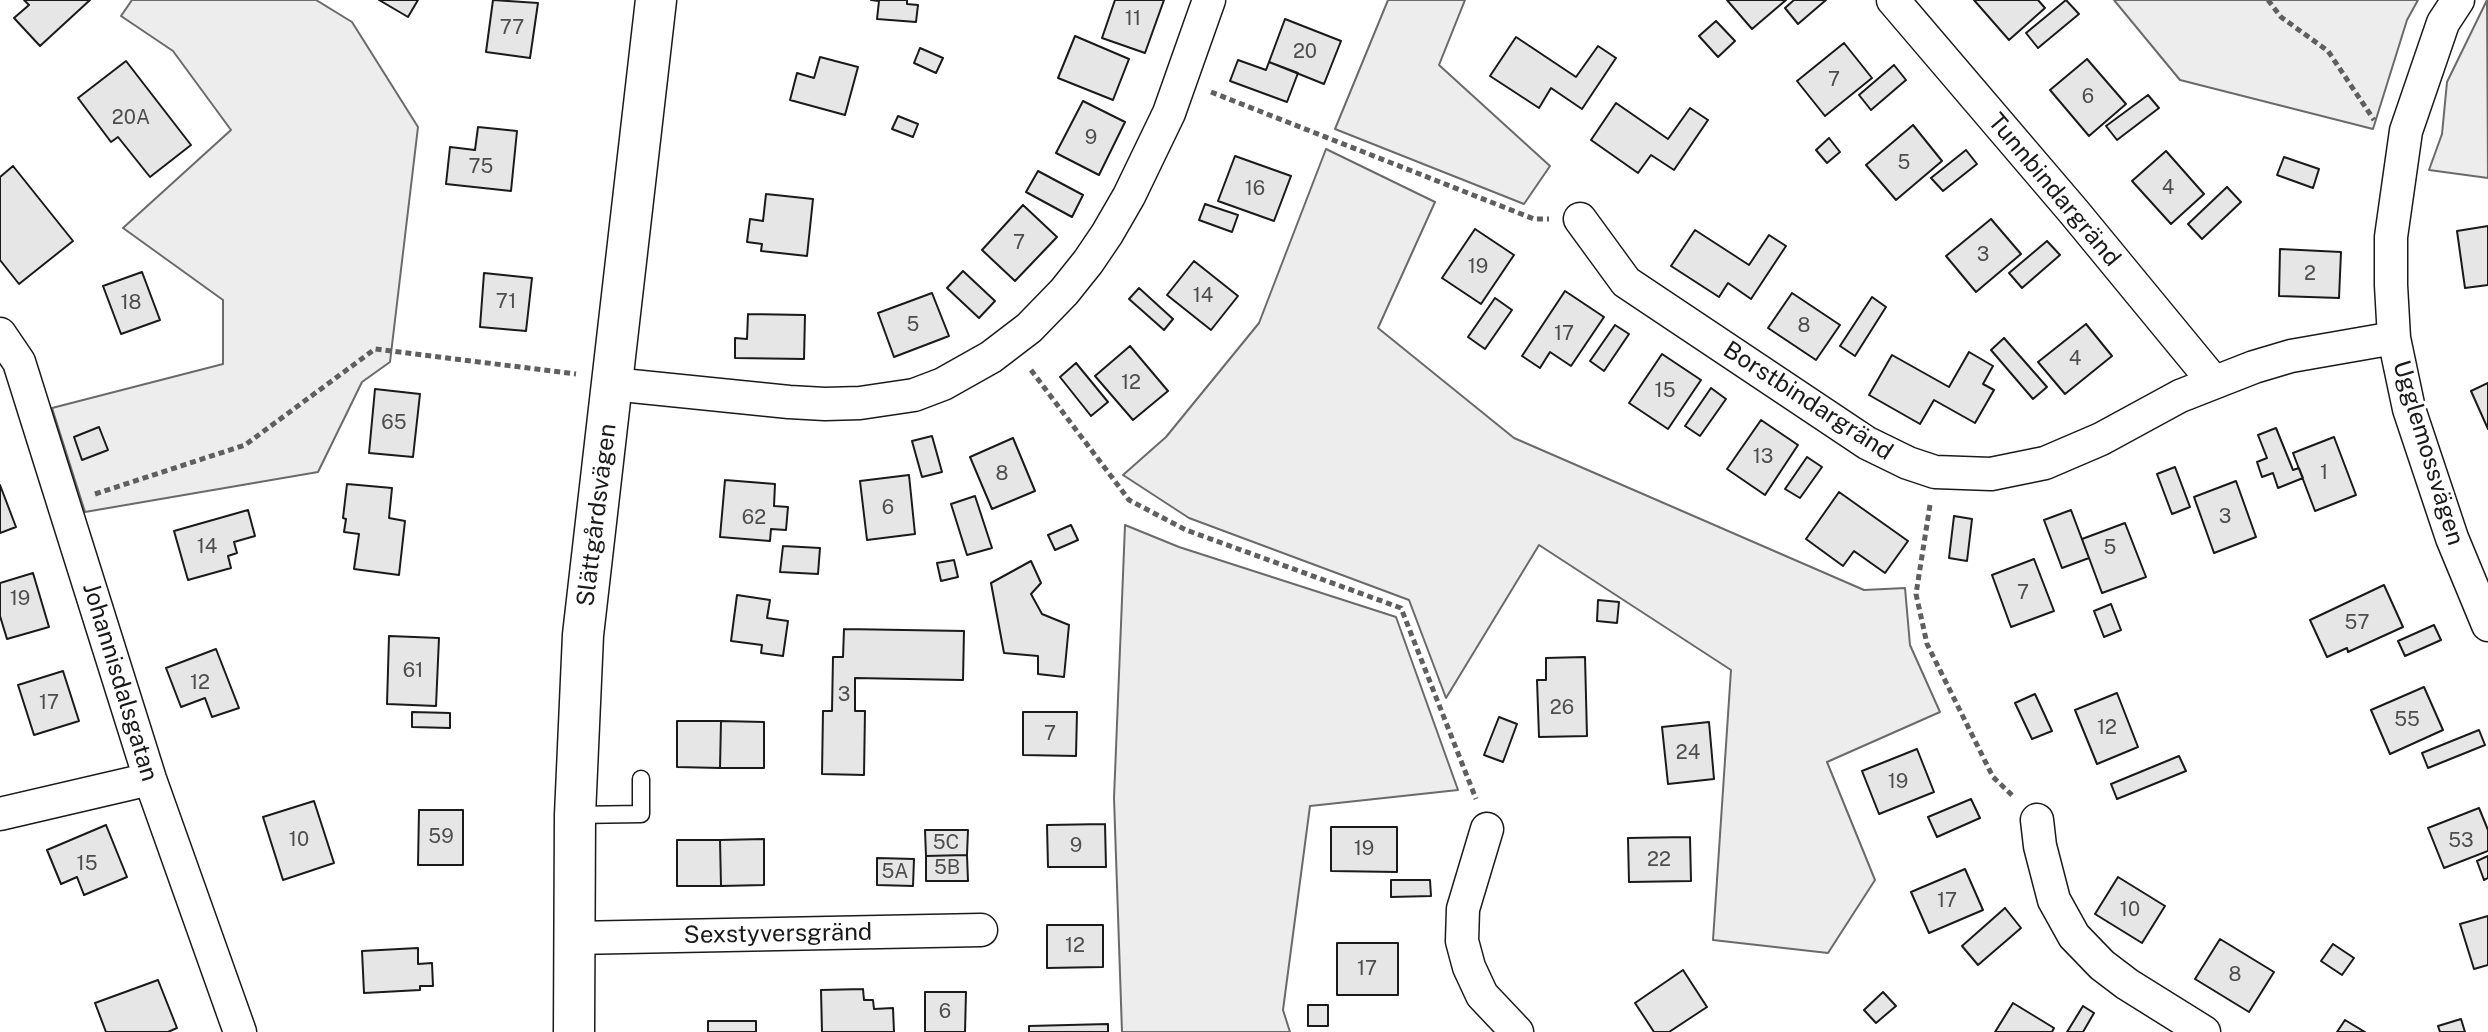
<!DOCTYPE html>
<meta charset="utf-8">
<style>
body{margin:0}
canvas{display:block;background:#fff}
</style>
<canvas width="2488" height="1032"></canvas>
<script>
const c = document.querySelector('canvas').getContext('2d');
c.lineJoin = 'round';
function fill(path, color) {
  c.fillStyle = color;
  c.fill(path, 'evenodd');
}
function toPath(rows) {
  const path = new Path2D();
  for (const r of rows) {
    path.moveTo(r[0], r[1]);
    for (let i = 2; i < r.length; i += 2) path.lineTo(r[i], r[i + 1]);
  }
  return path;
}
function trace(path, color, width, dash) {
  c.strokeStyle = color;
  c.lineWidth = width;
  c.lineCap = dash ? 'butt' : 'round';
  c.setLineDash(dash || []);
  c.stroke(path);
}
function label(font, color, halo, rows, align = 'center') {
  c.font = font + ' "Public Sans",sans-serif';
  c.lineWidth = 6;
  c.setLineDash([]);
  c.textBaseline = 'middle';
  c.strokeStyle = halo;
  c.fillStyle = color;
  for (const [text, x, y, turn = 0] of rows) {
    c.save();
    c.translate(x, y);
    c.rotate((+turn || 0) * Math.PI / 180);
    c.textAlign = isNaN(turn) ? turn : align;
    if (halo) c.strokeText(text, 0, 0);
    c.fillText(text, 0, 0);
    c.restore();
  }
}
const built = toPath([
 [132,0,316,0,352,22,418,127,390,362,362,382,318,472,85,512,52,408,223,364,223,300,123,228,231,130,173,51,121,16,132,0],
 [1388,0,1465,0,1439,65,1550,166,1524,204,1335,129,1388,0],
 [2114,0,2418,0,2407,20,2373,129,2180,80,2114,0],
 [2487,0,2488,178,2429,170,2442,134,2447,82,2487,0],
 [1326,149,1435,202,1378,328,1514,438,1864,590,1905,588,1910,645,1940,712,1827,762,1875,880,1828,953,1713,940,1731,670,1539,545,1446,698,1409,600,1189,518,1123,475,1166,437,1259,323,1326,149],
 [1125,525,1179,547,1396,617,1458,790,1310,806,1283,1010,1290,1032,1122,1032,1114,798,1125,525]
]);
fill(built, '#ededed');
trace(built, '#6a6a6a', 2);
const building = toPath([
 [24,0,90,0,40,46,14,18,29,5,24,0],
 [379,0,418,0,408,17,379,0],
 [493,0,538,3,530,58,486,52,493,0],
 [871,0,907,0,907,4,918,5,916,22,877,19,879,1,871,0],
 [1115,0,1164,0,1145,53,1102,38,1115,0],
 [1727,0,1786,0,1752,29,1727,0],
 [1794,0,1826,0,1798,24,1785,8,1794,0],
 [1974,0,2038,0,2045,8,2009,40,1974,0],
 [2066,0,2079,14,2038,48,2026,33,2066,0],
 [1285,19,1341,41,1324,84,1269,62,1285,19],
 [1716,21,1735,41,1718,57,1699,36,1716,21],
 [1075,36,1129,59,1113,100,1058,78,1075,36],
 [1516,37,1576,77,1598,46,1616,58,1582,109,1551,88,1539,108,1490,76,1516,37],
 [1844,43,1872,78,1825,116,1797,81,1844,43],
 [920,48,943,58,936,73,914,63,920,48],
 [820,57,858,67,845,115,790,100,797,73,814,78,820,57],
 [2087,59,2126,104,2089,136,2050,90,2087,59],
 [1238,60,1266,70,1269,62,1298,73,1287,102,1230,81,1238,60],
 [126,61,191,145,150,177,118,137,111,142,78,98,126,61],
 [1894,65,1906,80,1871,110,1859,95,1894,65],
 [2148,95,2159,108,2117,140,2106,126,2148,95],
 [1083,101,1125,122,1099,175,1056,153,1083,101],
 [1616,103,1668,139,1690,108,1708,120,1674,170,1651,155,1638,173,1591,140,1616,103],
 [898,116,918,124,913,137,892,129,898,116],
 [1913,125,1942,161,1896,200,1866,165,1913,125],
 [478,127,517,131,511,191,446,184,450,147,475,150,478,127],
 [1829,138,1840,152,1827,163,1816,150,1829,138],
 [1966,150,1977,164,1943,191,1931,178,1966,150],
 [2166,151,2204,194,2171,224,2132,181,2166,151],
 [1235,156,1291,176,1274,221,1218,201,1235,156],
 [2284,157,2319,169,2313,188,2277,175,2284,157],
 [13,166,73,241,19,284,0,260,0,177,13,166],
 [1038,171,1083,195,1072,217,1026,192,1038,171],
 [2227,187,2241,202,2202,239,2188,224,2227,187],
 [766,194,813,199,807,256,761,251,762,244,747,242,750,219,763,221,766,194],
 [1205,204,1238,215,1232,232,1199,220,1205,204],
 [1023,205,1057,237,1015,281,982,250,1023,205],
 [1991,219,2021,254,1976,292,1946,256,1991,219],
 [2488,226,2488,285,2465,288,2457,231,2488,226],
 [1475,229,1514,255,1481,304,1442,278,1475,229],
 [1695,230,1749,265,1769,235,1786,246,1751,299,1728,283,1719,297,1671,266,1695,230],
 [2047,241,2060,255,2022,288,2009,273,2047,241],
 [2280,249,2341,252,2339,298,2279,296,2280,249],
 [1194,261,1238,296,1211,330,1167,295,1194,261],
 [963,271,995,301,979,318,947,288,963,271],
 [142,272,160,320,121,334,103,286,142,272],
 [484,273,532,278,526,331,480,327,484,273],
 [1139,288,1173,319,1164,330,1129,299,1139,288],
 [1565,291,1604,317,1571,366,1550,352,1540,368,1522,356,1565,291],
 [932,293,949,336,894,357,878,313,932,293],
 [1792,293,1840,325,1816,360,1768,328,1792,293],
 [1872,297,1886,307,1855,356,1840,346,1872,297],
 [1495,298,1512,310,1485,349,1468,337,1495,298],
 [748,314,805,315,804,359,735,358,735,338,747,339,748,314],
 [2086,324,2112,356,2065,394,2038,362,2086,324],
 [1615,325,1629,334,1604,371,1590,361,1615,325],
 [2004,338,2047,387,2033,399,1991,350,2004,338],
 [1130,346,1168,391,1133,420,1095,376,1130,346],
 [1969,352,1993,366,1983,384,1994,390,1975,423,1934,400,1920,424,1869,395,1892,355,1949,387,1969,352],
 [1662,354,1701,380,1668,429,1629,403,1662,354],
 [1076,363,1108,402,1091,416,1060,377,1076,363],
 [2488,383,2488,429,2471,391,2488,383],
 [1711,388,1726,399,1700,436,1685,426,1711,388],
 [375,389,420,394,413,457,369,453,375,389],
 [1761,420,1798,445,1765,495,1727,469,1761,420],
 [99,427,108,450,82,460,74,437,99,427],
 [2276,428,2293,470,2299,468,2303,478,2278,488,2273,473,2262,477,2257,462,2267,458,2258,435,2276,428],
 [932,436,942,472,922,477,912,441,932,436],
 [2334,437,2356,495,2315,511,2293,453,2334,437],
 [1013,438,1035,491,992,509,970,457,1013,438],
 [1807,457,1822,467,1800,498,1785,489,1807,457],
 [2175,467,2190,507,2172,514,2157,474,2175,467],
 [909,475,915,534,867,540,860,481,909,475],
 [725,480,775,484,774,506,788,507,786,530,771,529,770,541,720,537,725,480],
 [2236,481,2256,537,2214,553,2194,497,2236,481],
 [347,484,392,488,389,518,405,521,399,575,354,569,359,534,344,532,346,519,343,518,347,484],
 [0,485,16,527,0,533,0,485],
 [1839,492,1908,541,1885,573,1854,551,1843,566,1806,539,1839,492],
 [975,496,992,548,967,555,951,504,975,496],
 [248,510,255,536,234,542,237,553,228,556,231,568,188,580,174,531,248,510],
 [2071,510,2089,558,2062,568,2044,520,2071,510],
 [1954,516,1972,519,1967,561,1949,558,1954,516],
 [2125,523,2146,577,2102,593,2082,539,2125,523],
 [1071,525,1078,540,1055,550,1048,535,1071,525],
 [783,546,820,548,818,574,780,572,783,546],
 [2034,559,2054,611,2011,627,1992,575,2034,559],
 [954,560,958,577,941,581,937,563,954,560],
 [1031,561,1041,583,1031,594,1042,614,1069,625,1064,677,1038,674,1038,656,1004,653,991,583,1031,561],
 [33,573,49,627,7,639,0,616,0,583,33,573],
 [2384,585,2403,627,2348,652,2347,648,2327,657,2310,620,2384,585],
 [737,595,770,600,767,618,788,621,783,656,761,653,762,645,731,641,737,595],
 [1598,600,1619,602,1617,623,1597,621,1598,600],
 [2111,604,2121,630,2104,637,2094,611,2111,604],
 [2434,625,2441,640,2405,656,2398,641,2434,625],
 [844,629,964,631,963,680,855,678,855,711,865,711,864,775,822,774,823,711,832,711,833,657,843,657,844,629],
 [389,636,439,638,436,706,387,704,389,636],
 [216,649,239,708,212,717,205,698,181,707,166,668,216,649],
 [1585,657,1587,736,1539,737,1537,680,1546,680,1546,658,1585,657],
 [63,671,79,721,34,735,18,685,63,671],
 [2424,687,2443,730,2390,754,2371,710,2424,687],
 [2117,693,2138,747,2097,764,2075,710,2117,693],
 [2035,694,2052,731,2032,739,2015,703,2035,694],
 [412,712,450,713,450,728,412,727,412,712],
 [1023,712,1077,712,1076,756,1023,755,1023,712],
 [1499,717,1517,724,1503,762,1484,755,1499,717],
 [677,721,721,721,720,768,677,767,677,721],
 [721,721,764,722,764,768,720,768,721,721],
 [1709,722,1714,779,1668,784,1662,727,1709,722],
 [2479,730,2485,745,2428,768,2422,753,2479,730],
 [1917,749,1934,792,1879,814,1862,771,1917,749],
 [2179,756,2186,771,2117,799,2111,784,2179,756],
 [1971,799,1980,818,1937,837,1928,817,1971,799],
 [314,801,334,863,283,880,263,817,314,801],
 [2479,808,2488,830,2488,851,2444,868,2428,828,2479,808],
 [419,810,463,810,463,865,418,865,419,810],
 [1105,824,1106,867,1048,867,1047,825,1105,824],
 [106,825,127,877,84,895,77,877,61,884,47,850,106,825],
 [1331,827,1397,827,1397,872,1331,871,1331,827],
 [925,830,968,830,967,855,926,856,925,830],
 [1690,837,1691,881,1629,882,1628,838,1690,837],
 [764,839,764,885,721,886,720,840,764,839],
 [677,840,720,840,721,886,677,886,677,840],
 [967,855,968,881,926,881,926,856,967,855],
 [2488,856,2488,878,2484,880,2477,861,2488,856],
 [877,858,914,859,913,886,877,885,877,858],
 [1965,869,1983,910,1929,933,1911,892,1965,869],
 [2118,877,2165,906,2142,943,2095,914,2118,877],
 [1391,880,1430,880,1431,896,1391,897,1391,880],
 [2005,908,2021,928,1978,965,1962,946,2005,908],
 [2488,916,2488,965,2474,969,2460,924,2488,916],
 [1047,925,1103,925,1103,967,1047,968,1047,925],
 [2220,939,2274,972,2249,1012,2195,979,2220,939],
 [1337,943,1398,943,1398,995,1337,995,1337,943],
 [2333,944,2354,958,2342,975,2321,961,2333,944],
 [418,948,418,964,432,963,433,986,420,986,420,990,364,993,362,951,418,948],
 [1683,970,1707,1007,1669,1032,1654,1032,1635,1003,1683,970],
 [158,980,177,1028,168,1032,106,1032,95,1003,158,980],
 [863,989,864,1000,873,1000,874,1009,893,1008,894,1032,822,1032,821,990,863,989],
 [925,992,966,992,965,1032,925,1032,925,992],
 [1883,992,1896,1006,1876,1023,1864,1010,1883,992],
 [2013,1003,2054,1028,2052,1032,1995,1032,2013,1003],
 [1308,1005,1328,1005,1328,1026,1308,1026,1308,1005],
 [2083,1006,2094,1013,2083,1032,2067,1032,2083,1006],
 [2461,1019,2465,1032,2440,1032,2438,1026,2461,1019],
 [2345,1020,2365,1032,2337,1032,2345,1020],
 [708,1021,756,1021,756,1032,708,1032,708,1021],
 [1108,1024,1108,1032,1029,1032,1029,1026,1108,1024]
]);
fill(building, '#e6e6e6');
trace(building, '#1a1a1a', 2);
const service = toPath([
 [575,815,641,814,641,779]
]);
const minor = toPath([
 [1893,0,2074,212,2214,382],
 [2458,0,2443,23,2406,131,2391,237,2391,285,2394,338,2409,409,2452,538,2488,625],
 [1580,219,1626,282,1867,443,1908,463,1935,472,1991,474,2045,463,2101,439,2180,396,2254,367,2291,356,2394,338],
 [0,334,19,362,150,779,240,1032],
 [612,384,789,402,825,404,860,403,914,395,943,384,991,357,1029,328,1064,292,1088,262,1107,234,1129,196,1169,113,1209,0],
 [0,814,150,779],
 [2037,820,2040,846,2054,900,2074,936,2102,965,2127,984,2204,1032],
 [1487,829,1463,909,1462,941,1469,967,1482,995,1517,1032],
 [574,938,981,930]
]);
const tertiary = toPath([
 [574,1032,575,815,583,635,656,0]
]);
trace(service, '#1a1a1a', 19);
trace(minor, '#1a1a1a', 35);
trace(tertiary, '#1a1a1a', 43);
trace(toPath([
 [2268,0,2281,17,2328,51,2374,120],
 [1211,92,1534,219,1549,219],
 [1031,370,1129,500,1186,530,1401,608,1476,799],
 [95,494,245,445,375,349,576,374],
 [1930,505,1916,594,1927,644,1993,777,2014,797]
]), '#5f5f5f', 5, [6, 4]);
trace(service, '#fff', 16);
trace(minor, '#fff', 32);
trace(tertiary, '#fff', 40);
label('20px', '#4d4d4d', null, [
 ["11",1133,19],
 ["77",512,28],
 ["20",1305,52],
 ["7",1834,80],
 ["6",2088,97],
 ["20A",131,118],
 ["9",1091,138],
 ["5",1904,163],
 ["75",481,167],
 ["4",2168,188],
 ["16",1255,189],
 ["7",1019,243],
 ["3",1983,255],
 ["19",1478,267],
 ["2",2310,274],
 ["14",1203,296],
 ["71",506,302],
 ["18",131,303],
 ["5",913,325],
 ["8",1804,326],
 ["17",1564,334],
 ["4",2075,359],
 ["12",1131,383],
 ["15",1665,391],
 ["65",394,423],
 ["13",1763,457],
 ["1",2324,473],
 ["8",1002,474],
 ["6",888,508],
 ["3",2225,517],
 ["62",754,518],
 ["14",207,547],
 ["5",2110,548],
 ["7",2023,593],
 ["19",20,599],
 ["57",2357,623],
 ["61",413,671],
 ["12",200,683],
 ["3",844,695],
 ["17",49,703],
 ["26",1562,708],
 ["55",2407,720],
 ["12",2107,728],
 ["7",1050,734],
 ["24",1688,753],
 ["19",1898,782],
 ["59",441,837],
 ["10",299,840],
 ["53",2461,841],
 ["5C",946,843],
 ["9",1076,846],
 ["19",1364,849],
 ["22",1659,860],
 ["15",87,864],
 ["5B",947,868],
 ["5A",895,872],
 ["17",1947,901],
 ["10",2130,910],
 ["12",1075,946],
 ["17",1367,969],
 ["8",2235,975],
 ["6",945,1012]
]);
label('24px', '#1a1a1a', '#fff', [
 ["Tunnbindargränd",2054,190,50],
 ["Borstbindargränd",1808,401,33],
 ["Ugglemossvägen",2428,453,73],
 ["Slättgårdsvägen",597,515,-83],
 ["Johannisdalsgatan",120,682,73],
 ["Sexstyversgränd",778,934,-1]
]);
</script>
